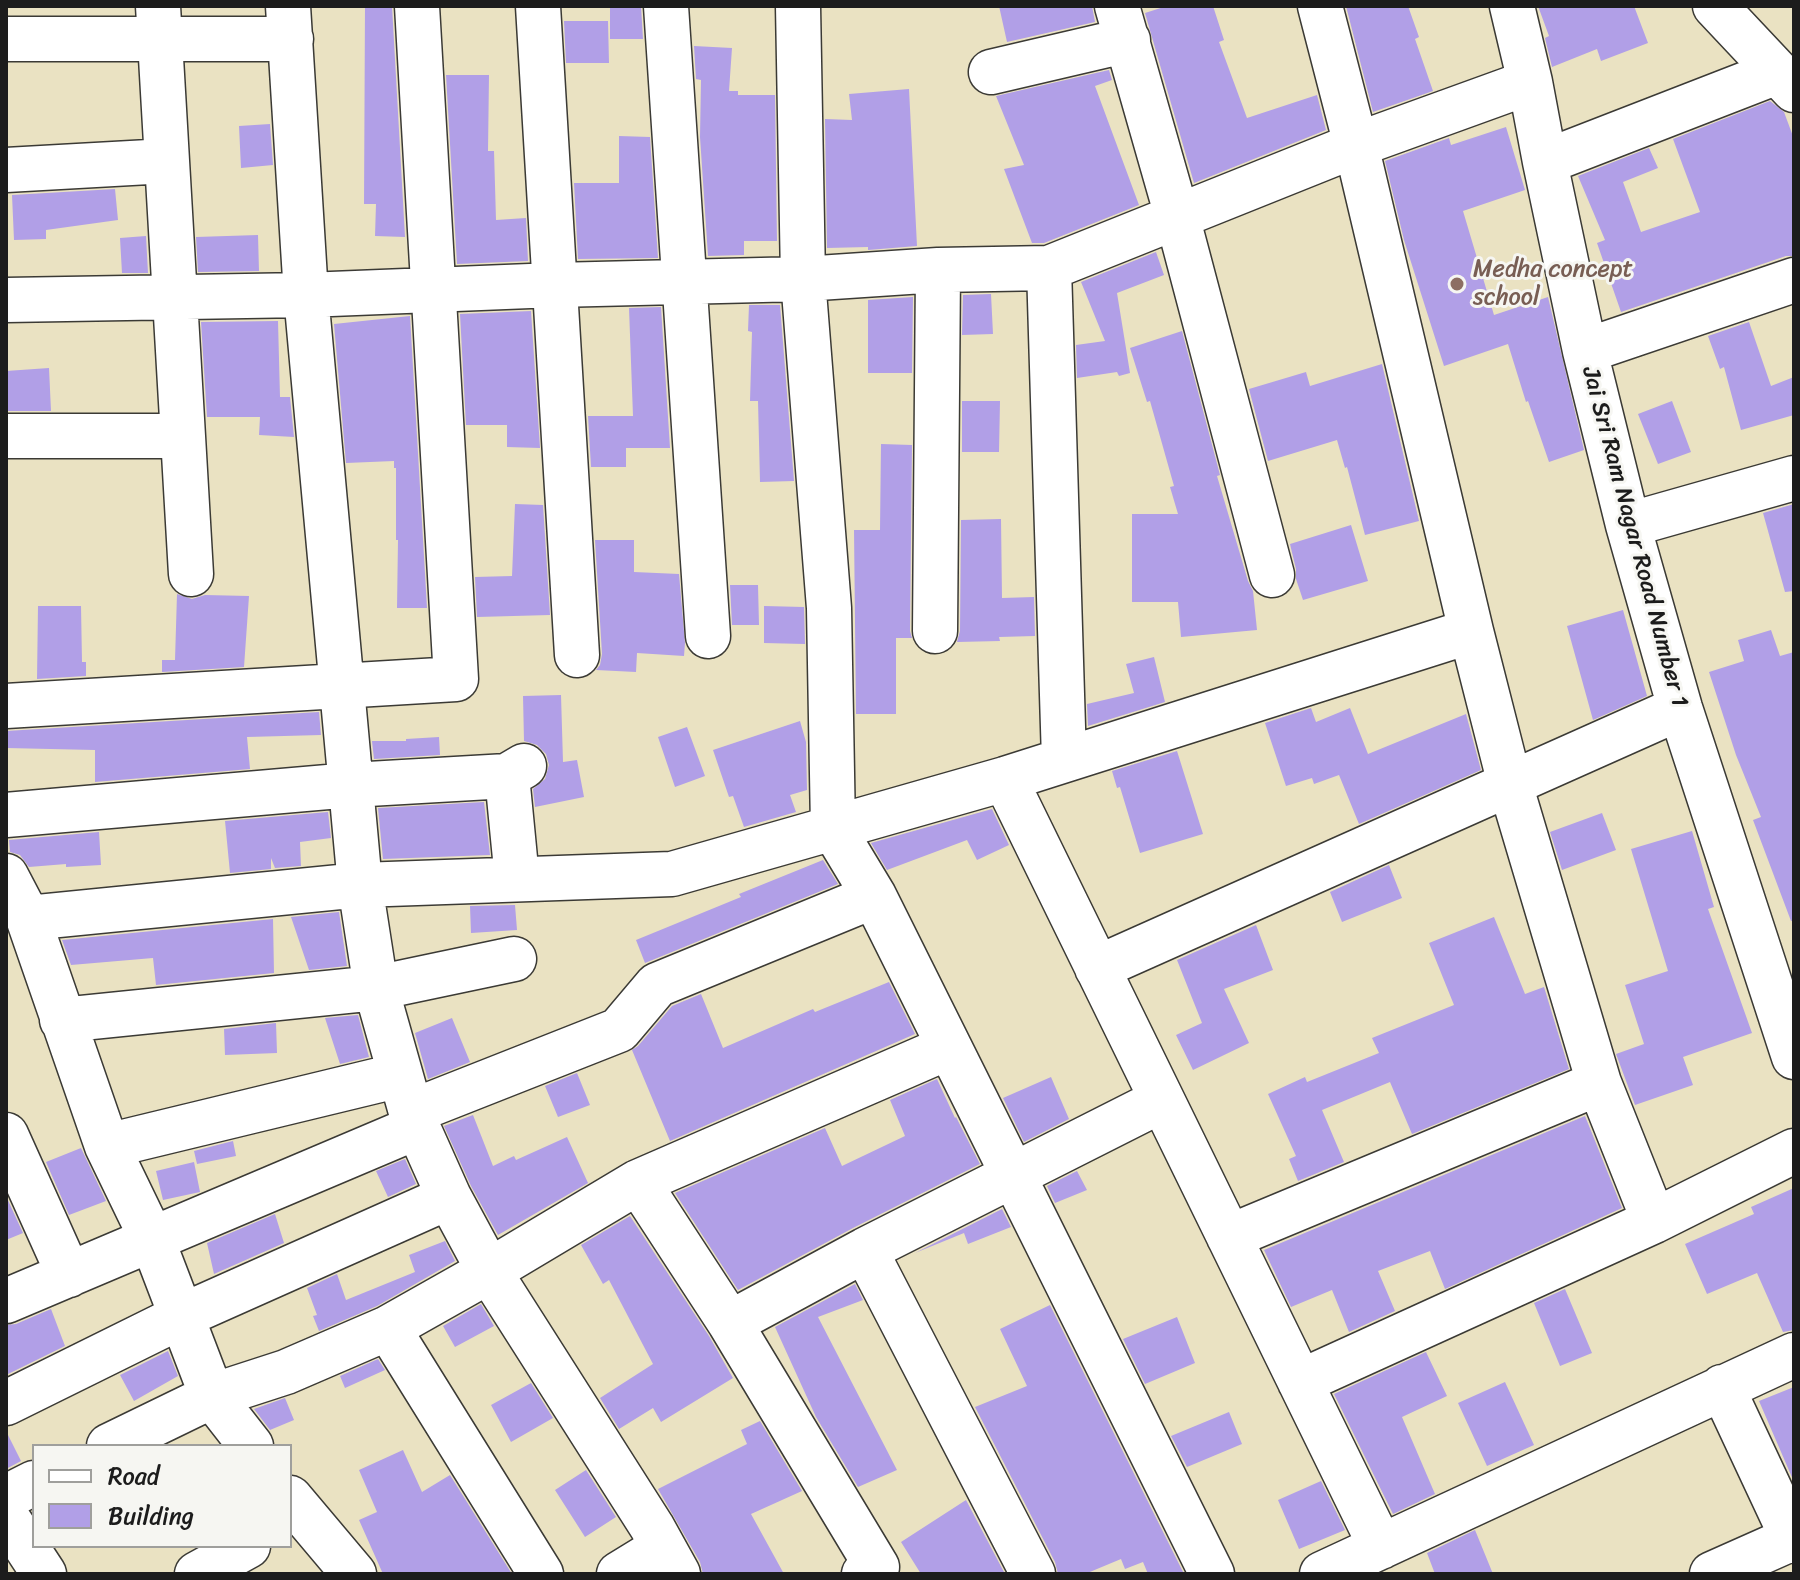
<!DOCTYPE html>
<style>
body{margin:0}
#map{position:relative;width:1800px;height:1580px;overflow:hidden;background:#eae2c2;font-family:Sriracha,sans-serif}
canvas{display:block}
.frame{position:absolute;inset:0;border:8px solid #1c1c1c;pointer-events:none}
.legend{position:absolute;left:32px;top:1444px;width:260px;height:104px;box-sizing:border-box;background:#f6f6f2;border:2px solid #9f9f9c;margin:0;padding:10px 14px;list-style:none;font-size:24px;color:#1c1c1c}
.legend li{display:flex;align-items:center;gap:16px;height:40px}
.legend b{width:40px;border:2px solid #9f9f9c}
</style>
<div id="map">
<canvas width="1800" height="1580"></canvas>
<div class="frame"></div>
<ul class="legend">
<li><b style="height:10px;background:#fff"></b>Road</li>
<li><b style="height:22px;background:#b19fe7"></b>Building</li>
</ul>
</div>
<script>
const c = document.querySelector('canvas').getContext('2d');
c.lineJoin = 'round';
function fill(path, color) {
  c.fillStyle = color;
  c.fill(path, 'evenodd');
}
function toPath(rows) {
  const path = new Path2D();
  for (const r of rows) {
    path.moveTo(r[0], r[1]);
    for (let i = 2; i < r.length; i += 2) path.lineTo(r[i], r[i + 1]);
  }
  return path;
}
function trace(path, color, width, dash) {
  c.strokeStyle = color;
  c.lineWidth = width;
  c.lineCap = dash ? 'butt' : 'round';
  c.setLineDash(dash || []);
  c.stroke(path);
}
function label(font, color, halo, rows, align = 'center') {
  c.font = font + ' Sriracha,sans-serif';
  c.lineWidth = 6;
  c.setLineDash([]);
  c.textBaseline = 'middle';
  c.strokeStyle = halo;
  c.fillStyle = color;
  for (const [text, x, y, turn = 0] of rows) {
    c.save();
    c.translate(x, y);
    c.rotate((+turn || 0) * Math.PI / 180);
    c.textAlign = isNaN(turn) ? turn : align;
    if (halo) c.strokeText(text, 0, 0);
    c.fillText(text, 0, 0);
    c.restore();
  }
}
fill(toPath([
 [365,6,392,6,405,237,375,236,376,204,364,204],
 [610,6,641,6,643,39,610,39],
 [999,6,1092,6,1095,22,1007,42],
 [1167,6,1213,6,1224,40,1219,42,1247,118,1317,95,1326,130,1194,183,1145,13],
 [1346,6,1408,6,1419,37,1415,39,1433,91,1373,112],
 [1538,6,1634,6,1648,43,1601,61,1597,49,1552,67,1545,38,1549,36],
 [564,21,608,21,609,63,566,63],
 [694,46,732,48,729,91,738,91,738,95,775,95,777,241,744,241,744,255,708,256,700,137,701,80,696,79],
 [1109,70,1112,80,1095,86,1139,205,1044,243,1032,243,1004,169,1024,165,996,96],
 [446,75,489,75,488,151,494,151,496,220,526,218,528,261,457,264],
 [909,89,917,246,868,250,868,247,827,248,825,119,852,120,849,94],
 [1770,101,1784,112,1794,139,1794,256,1786,256,1621,312,1597,243,1605,240,1578,176,1649,148,1658,168,1623,182,1641,232,1700,212,1673,139],
 [270,124,273,165,241,168,239,126],
 [1506,127,1525,190,1463,211,1494,315,1548,297,1584,450,1549,462,1528,401,1526,402,1508,344,1444,366,1404,240,1385,161,1449,138,1451,145],
 [619,136,650,137,658,258,578,259,574,183,619,183],
 [115,189,118,220,46,230,46,239,14,240,12,195],
 [258,235,259,271,198,272,196,237],
 [146,236,148,273,122,273,120,238],
 [1156,252,1164,275,1117,293,1130,373,1119,376,1117,372,1077,378,1076,345,1105,341,1081,282],
 [991,294,993,334,962,335,963,295],
 [913,297,912,373,868,373,868,300],
 [749,305,780,305,794,481,760,482,758,401,750,401,752,332,748,331],
 [661,307,670,448,626,448,626,467,591,467,588,416,633,416,629,308],
 [531,311,540,448,507,447,507,425,466,425,460,314],
 [410,316,427,608,397,608,398,540,396,540,396,468,394,468,394,461,346,463,334,324],
 [278,321,280,397,290,397,294,437,259,435,260,417,207,417,201,322],
 [1749,322,1771,386,1794,377,1794,415,1741,430,1724,367,1720,369,1708,336],
 [1182,331,1220,475,1217,476,1248,581,1253,591,1257,630,1181,637,1178,602,1132,602,1132,514,1178,514,1170,487,1174,486,1150,401,1147,402,1130,348],
 [1382,364,1419,521,1365,535,1347,467,1345,468,1337,440,1268,461,1249,389,1306,372,1310,386],
 [49,368,51,411,6,411,6,371],
 [962,401,1000,401,999,452,962,452],
 [1672,401,1691,452,1658,464,1638,414],
 [881,444,912,445,910,631,912,638,896,638,896,714,856,714,854,530,880,530],
 [515,504,543,505,550,615,477,617,475,577,512,576],
 [1794,504,1794,591,1785,592,1763,513],
 [1001,519,1002,598,1034,597,1035,636,999,637,1000,641,957,642,960,631,961,520],
 [1351,525,1368,581,1303,600,1296,579,1296,569,1290,544],
 [595,540,634,540,634,572,679,574,685,643,684,656,637,653,636,672,596,670,600,665,602,654],
 [730,585,758,585,759,625,732,625],
 [177,594,192,599,205,595,249,596,244,667,162,672,162,660,175,660],
 [38,606,81,606,82,662,86,662,86,676,37,679],
 [764,606,804,607,805,644,764,643],
 [1623,610,1647,696,1593,720,1567,626],
 [1771,630,1780,656,1794,652,1794,920,1791,921,1753,820,1761,817,1736,755,1709,672,1744,661,1738,640],
 [1154,657,1165,702,1088,726,1087,704,1134,693,1126,664],
 [561,695,563,762,577,760,584,797,535,807,533,789,545,779,549,765,546,754,537,745,524,741,523,696],
 [1311,708,1316,722,1350,708,1368,754,1466,714,1481,770,1359,824,1339,775,1314,784,1312,778,1286,786,1265,723],
 [319,712,321,735,247,737,250,769,95,782,95,750,6,748,6,731],
 [800,721,806,742,807,790,790,795,796,812,744,827,733,796,729,797,713,750],
 [687,727,705,776,675,787,658,737],
 [439,737,440,755,374,759,372,741,406,741,406,739],
 [1177,751,1203,834,1140,853,1120,787,1117,788,1112,771],
 [484,802,490,855,383,859,378,808],
 [992,809,1009,845,977,860,967,840,887,870,871,843],
 [328,812,331,838,300,842,301,866,275,868,271,858,271,869,230,873,225,821],
 [1602,813,1616,850,1562,870,1550,832],
 [1692,831,1714,907,1708,909,1752,1033,1683,1057,1693,1085,1635,1105,1616,1054,1644,1044,1625,985,1668,971,1631,849],
 [99,832,101,865,66,867,66,864,29,867,20,855,10,852,9,840],
 [823,860,838,884,645,963,636,940,741,897,739,894],
 [1389,865,1402,898,1342,922,1330,892],
 [515,905,517,930,471,933,470,906],
 [339,912,347,966,309,970,291,917],
 [1494,917,1525,994,1544,987,1569,1069,1412,1134,1390,1082,1322,1110,1344,1162,1298,1181,1289,1159,1296,1156,1268,1094,1305,1077,1307,1082,1379,1053,1372,1038,1454,1005,1429,943],
 [273,919,274,973,156,985,153,958,71,965,62,940],
 [1256,925,1273,970,1224,989,1249,1043,1193,1070,1176,1035,1202,1023,1177,960],
 [889,982,915,1034,670,1141,632,1050,638,1046,672,1006,701,994,723,1048,813,1009,815,1012],
 [358,1015,369,1057,340,1064,325,1018],
 [452,1018,470,1062,428,1079,415,1033],
 [276,1023,277,1053,225,1055,224,1029],
 [577,1073,590,1105,558,1117,545,1086],
 [1051,1077,1069,1119,1024,1142,1003,1098],
 [937,1079,955,1118,956,1117,980,1164,853,1228,738,1290,675,1193,825,1128,842,1166,905,1136,890,1100],
 [473,1115,493,1166,514,1156,516,1160,567,1137,588,1183,498,1235,471,1186,444,1126],
 [1585,1116,1622,1208,1445,1289,1430,1251,1378,1271,1395,1311,1349,1332,1332,1290,1291,1307,1264,1250],
 [233,1141,236,1156,197,1164,194,1151],
 [81,1148,106,1201,69,1215,46,1162],
 [405,1159,416,1184,388,1197,376,1171],
 [194,1162,200,1192,163,1200,156,1171],
 [1077,1171,1087,1190,1055,1203,1047,1186],
 [1794,1188,1794,1330,1783,1332,1757,1273,1707,1294,1685,1244,1754,1214,1751,1207],
 [6,1196,23,1233,6,1240],
 [1002,1209,1011,1227,968,1244,964,1233,915,1253],
 [275,1214,284,1243,214,1274,207,1243],
 [630,1216,709,1336,733,1378,661,1422,653,1408,619,1429,600,1398,653,1364,609,1280,603,1284,581,1245],
 [445,1241,455,1261,377,1306,319,1331,313,1316,317,1315,307,1288,337,1274,346,1300,415,1272,409,1255],
 [855,1284,863,1300,818,1317,897,1470,858,1487,816,1417,775,1327],
 [1565,1289,1592,1353,1560,1366,1534,1303],
 [481,1304,494,1326,455,1347,443,1326],
 [1050,1305,1184,1574,1148,1574,1143,1562,1125,1569,1121,1559,1085,1574,1058,1574,1055,1562,975,1407,1027,1386,1000,1329],
 [51,1309,65,1346,6,1375,6,1325,16,1324],
 [1177,1317,1195,1363,1145,1384,1123,1339],
 [168,1351,178,1376,134,1401,120,1375],
 [1426,1352,1447,1396,1402,1417,1435,1494,1393,1514,1334,1394],
 [378,1359,385,1370,345,1388,340,1376],
 [1505,1382,1534,1445,1487,1466,1458,1403],
 [531,1383,553,1418,511,1442,491,1405],
 [1794,1387,1794,1482,1759,1401],
 [285,1398,294,1420,270,1430,254,1409],
 [1229,1412,1242,1444,1187,1467,1171,1436],
 [760,1421,802,1491,751,1514,784,1574,703,1574,700,1562,658,1489,747,1444,741,1430],
 [6,1431,21,1461,6,1469],
 [403,1450,422,1492,450,1475,512,1574,383,1574,359,1520,377,1512,359,1470],
 [586,1470,616,1517,585,1537,555,1490],
 [1321,1481,1345,1530,1299,1549,1278,1500],
 [966,1500,1005,1574,921,1574,901,1542],
 [1475,1530,1493,1574,1435,1574,1427,1553]
]), '#b19fe7');
const minor = toPath([
 [158,6,191,574],
 [288,6,306,295,360,885,376,988,411,1112,449,1197,489,1271,652,1527,678,1574],
 [538,6,577,655],
 [666,6,708,636],
 [798,6,803,279,829,608,833,828,874,896,1212,1574],
 [1117,6,1177,216,1272,575],
 [1320,6,1356,145,1471,631,1510,784,1599,1083,1654,1221],
 [1512,6,1530,82,1545,162,1585,351,1628,525,1680,708,1794,1057],
 [1715,6,1794,90],
 [6,39,291,39],
 [991,72,1128,40],
 [1545,162,1777,72],
 [6,170,167,161],
 [1049,268,1064,760],
 [6,300,306,295,555,285,803,279,938,270,1049,268,1356,145,1530,82],
 [1585,351,1794,280],
 [6,436,183,436],
 [1628,525,1794,478],
 [935,631,938,270],
 [6,706,456,679,417,6],
 [507,776,517,879],
 [1005,779,1381,1547],
 [6,815,351,785,507,776,524,766],
 [6,876,28,918,107,1146,152,1239,212,1396,251,1446],
 [28,918,360,885,672,874,1005,779,1471,631],
 [1097,968,1680,708],
 [62,1020,376,988,514,959],
 [411,1112,619,1030,657,985,874,896],
 [6,1135,69,1275],
 [107,1146,400,1075],
 [638,1182,730,1323,877,1567,864,1574],
 [1229,1237,1599,1083],
 [865,1250,1033,1574],
 [6,1301,417,1127],
 [730,1323,865,1250,1162,1100],
 [388,1328,541,1574],
 [1300,1382,1654,1221,1794,1151],
 [1722,1387,1794,1541],
 [6,1403,182,1316,449,1197],
 [109,1446,212,1396,286,1372,388,1328,489,1271,638,1182,949,1047],
 [6,1497,34,1483],
 [290,1498,354,1574],
 [6,1516,44,1574],
 [197,1574,248,1546],
 [619,1574,663,1547],
 [1322,1574,1794,1355],
 [1712,1574,1793,1538]
]);
trace(minor, '#3b3a35', 47);
trace(minor, '#fff', 44);
for (const [x, y, r, color] of [
 [1457,284,8,"#8d6e63"]
]) {
  const dot = new Path2D();
  dot.arc(x, y, r, 0, 2 * Math.PI);
  c.fillStyle = color;
  c.fill(dot);
  trace(dot, '#f6f6f2', 3);
}
label('24px', '#785e54', '#f6f6f2', [
 ["Medha concept",1473,270],
 ["school",1473,298]
], 'left');
label('24px', '#1c1c1c', '#f6f6f2', [
 ["Jai Sri Ram Nagar Road Number 1",1634,537,75]
]);
</script>
